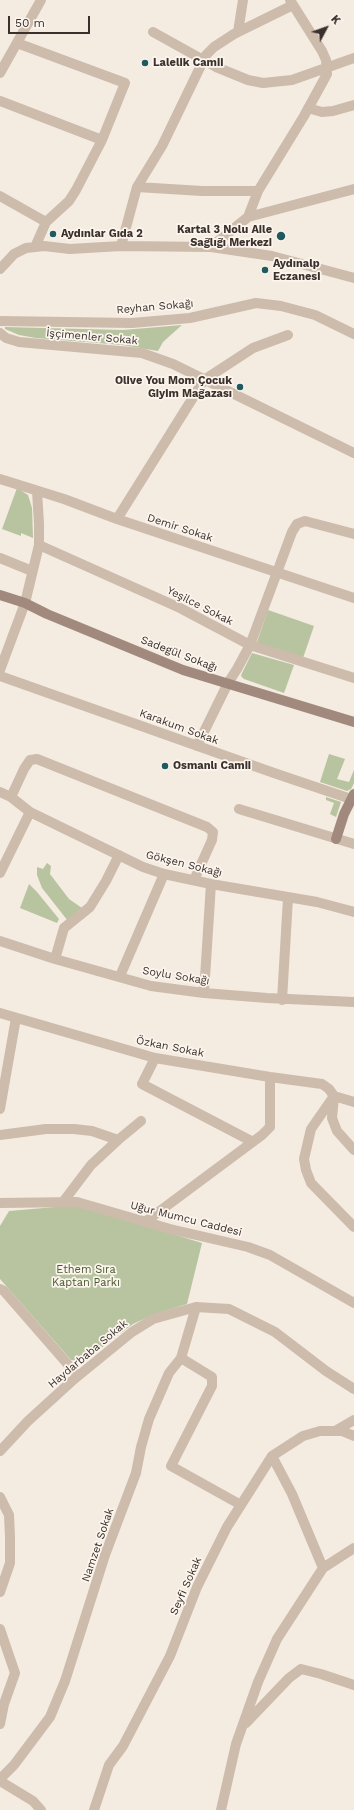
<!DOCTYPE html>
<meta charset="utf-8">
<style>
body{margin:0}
#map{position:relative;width:354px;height:1810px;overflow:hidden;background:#f4ebe1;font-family:"Work Sans",sans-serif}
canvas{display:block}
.north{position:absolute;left:306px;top:8px;width:40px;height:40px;-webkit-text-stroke:3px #fbf5ee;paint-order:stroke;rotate:49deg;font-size:11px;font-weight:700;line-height:16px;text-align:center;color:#3b302b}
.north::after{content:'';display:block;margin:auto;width:14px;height:18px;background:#3b302b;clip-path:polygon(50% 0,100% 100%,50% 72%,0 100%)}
.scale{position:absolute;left:8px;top:16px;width:82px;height:18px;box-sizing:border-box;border:2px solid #3b302b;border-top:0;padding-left:5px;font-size:12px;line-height:14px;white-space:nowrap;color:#3b302b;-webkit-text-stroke:3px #fbf5ee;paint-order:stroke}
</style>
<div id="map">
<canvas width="354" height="1810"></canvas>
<div class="north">K</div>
<div class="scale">50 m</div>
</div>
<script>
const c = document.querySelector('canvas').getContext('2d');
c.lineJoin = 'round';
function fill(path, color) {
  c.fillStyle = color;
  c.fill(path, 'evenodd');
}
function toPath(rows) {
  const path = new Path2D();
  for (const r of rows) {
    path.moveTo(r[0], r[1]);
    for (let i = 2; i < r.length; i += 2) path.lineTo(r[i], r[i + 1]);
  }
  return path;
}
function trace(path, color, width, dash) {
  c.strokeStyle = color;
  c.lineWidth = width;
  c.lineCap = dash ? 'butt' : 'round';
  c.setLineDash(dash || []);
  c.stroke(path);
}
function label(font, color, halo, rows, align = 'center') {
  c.font = font + ' "Work Sans",sans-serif';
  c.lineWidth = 3.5;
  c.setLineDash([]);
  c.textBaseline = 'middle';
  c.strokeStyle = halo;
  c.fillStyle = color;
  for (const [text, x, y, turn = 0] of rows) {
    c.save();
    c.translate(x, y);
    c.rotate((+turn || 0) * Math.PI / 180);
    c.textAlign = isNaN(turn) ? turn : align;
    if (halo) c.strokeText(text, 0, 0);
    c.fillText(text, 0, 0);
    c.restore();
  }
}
fill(toPath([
 [182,325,163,342,158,351,122,345,36,338,19,335,5,329,5,327,123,330],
 [17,488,28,495,32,508,33,538,21,533,21,536,2,529],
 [268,610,314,626,303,658,259,644,257,642],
 [252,653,294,665,284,693,244,679,241,676,242,673],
 [329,754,345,759,337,779,349,782,354,770,354,783,351,789,347,791,320,782],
 [326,797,341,802,336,817,330,814,334,803,326,800],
 [47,863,51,866,50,874,69,899,82,908,68,921,42,888,37,875,37,867,43,869],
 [29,884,37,892,59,919,57,923,20,908],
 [78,1205,202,1243,187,1304,152,1315,133,1324,85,1360,79,1361,71,1360,0,1279,0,1226,9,1211]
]), '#b8c4a0');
trace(toPath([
 [153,32,216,67,248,80,263,83,292,80,354,58],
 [238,32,243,0],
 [17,43,125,83,102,140,76,190,69,201,46,222,35,247],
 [0,73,41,0],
 [0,101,102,140],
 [308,108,322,112,333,111,354,105],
 [137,187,202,191,258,191],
 [0,196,46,222],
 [248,217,354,189],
 [121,246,137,187,162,146,206,55,214,47,234,34,293,5],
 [211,247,248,217,258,191,304,116,327,74,326,60,322,51,290,0],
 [0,269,14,254,26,248,44,246,70,249,121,246,211,247,272,256,354,278],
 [0,321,132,323,190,318,256,303,281,306,315,315,354,334],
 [0,333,6,338,19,342,142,353,173,364,354,453],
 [0,479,64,499,117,519,354,598],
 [117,519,204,380,253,348,288,335],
 [39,545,180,608,250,645,354,678],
 [0,558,32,571],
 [0,670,25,603,39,545,39,524,37,491],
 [0,676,274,773,351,799],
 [197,746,228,683,237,669,250,645,292,532,297,524,305,521,354,534],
 [0,792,11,797,30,812,143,867,164,874,211,884,317,902,354,912],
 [11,797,24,769,30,760,37,759,207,827,213,832,212,840,194,880],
 [239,809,354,844],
 [0,873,30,812],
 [0,941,55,959,151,986,204,993,267,998,354,1002],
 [55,959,64,928,90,907,106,881,119,855],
 [120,976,164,874],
 [204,993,211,884],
 [282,1000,288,898],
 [0,1013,155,1058,270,1077,322,1084,329,1089,334,1096],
 [155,1058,142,1084,253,1142],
 [334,1096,311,1129,304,1159,306,1170,311,1183,354,1227],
 [334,1096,354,1102],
 [334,1097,332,1118,337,1131,354,1150],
 [0,1109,16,1018],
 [0,1135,46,1129,74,1129,92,1131,118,1140],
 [63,1202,91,1165,118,1140,141,1121],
 [0,1203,77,1202,170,1229,248,1247,270,1255,354,1303],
 [145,1222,262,1135,270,1127,270,1077],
 [0,1289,4,1291,78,1376],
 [181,1358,212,1377,212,1386,171,1466,241,1505],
 [335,1431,354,1420],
 [0,1451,28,1421,72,1381,132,1332,153,1319,196,1307,229,1309,275,1332,326,1371,354,1389],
 [272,1456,292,1494,323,1568],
 [0,1497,9,1515,10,1537,10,1563,0,1592],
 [0,1629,15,1673,4,1704,0,1724],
 [246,1723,289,1678,301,1669,321,1674,354,1685],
 [0,1779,14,1765,50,1717,65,1681,105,1555,136,1473,141,1447,149,1419,169,1373,181,1358,196,1307],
 [0,1781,33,1801,41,1810],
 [94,1810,109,1765,123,1746,170,1656,197,1587,227,1527,272,1456,303,1436,320,1431,342,1431,354,1436],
 [221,1810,236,1744,258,1682,277,1639,323,1568,354,1548]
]), '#cdbbac', 10);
trace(toPath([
 [0,595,25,603,47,614,183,670,354,722],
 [336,839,344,814,354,794]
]), '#a18a7d', 10);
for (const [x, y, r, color] of [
 [145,63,4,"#1f5a5e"],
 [53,234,4,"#1f5a5e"],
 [281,236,5,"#1f5a5e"],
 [265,270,4,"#1f5a5e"],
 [240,387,4,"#1f5a5e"],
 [165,766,4,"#1f5a5e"]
]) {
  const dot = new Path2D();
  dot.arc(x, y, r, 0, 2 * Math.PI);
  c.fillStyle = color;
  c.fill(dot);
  trace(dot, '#fbf5ee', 1.5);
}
label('bold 11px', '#3b302b', '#fbf5ee', [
 ["Lalelik Camii",153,63],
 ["Kartal 3 Nolu Aile",272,230,"right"],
 ["Sağlığı Merkezi",272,243,"right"],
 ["Aydınlar Gıda 2",61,234],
 ["Aydınalp",273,264],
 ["Eczanesi",273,277],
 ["Olive You Mom Çocuk",232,381,"right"],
 ["Giyim Mağazası",232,394,"right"],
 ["Osmanlı Camii",173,766]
], 'left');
label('11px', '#3b302b', '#fbf5ee', [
 ["Reyhan Sokağı",155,307,-5],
 ["İşçimenler Sokak",92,337,5],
 ["Demir Sokak",180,528,18],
 ["Yeşilce Sokak",200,606,27],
 ["Sadegül Sokağı",179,654,21],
 ["Karakum Sokak",179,727,20],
 ["Gökşen Sokağı",184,864,14],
 ["Soylu Sokağı",176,976,9],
 ["Özkan Sokak",170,1047,11],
 ["Uğur Mumcu Caddesi",186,1219,14],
 ["Haydarbaba Sokak",88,1354,-40],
 ["Namzet Sokak",98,1545,-71],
 ["Seyfi Sokak",186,1586,-66]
]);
label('11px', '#4a5a2e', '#fbf5ee', [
 ["Ethem Sıra",86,1270],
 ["Kaptan Parkı",86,1283]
]);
</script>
